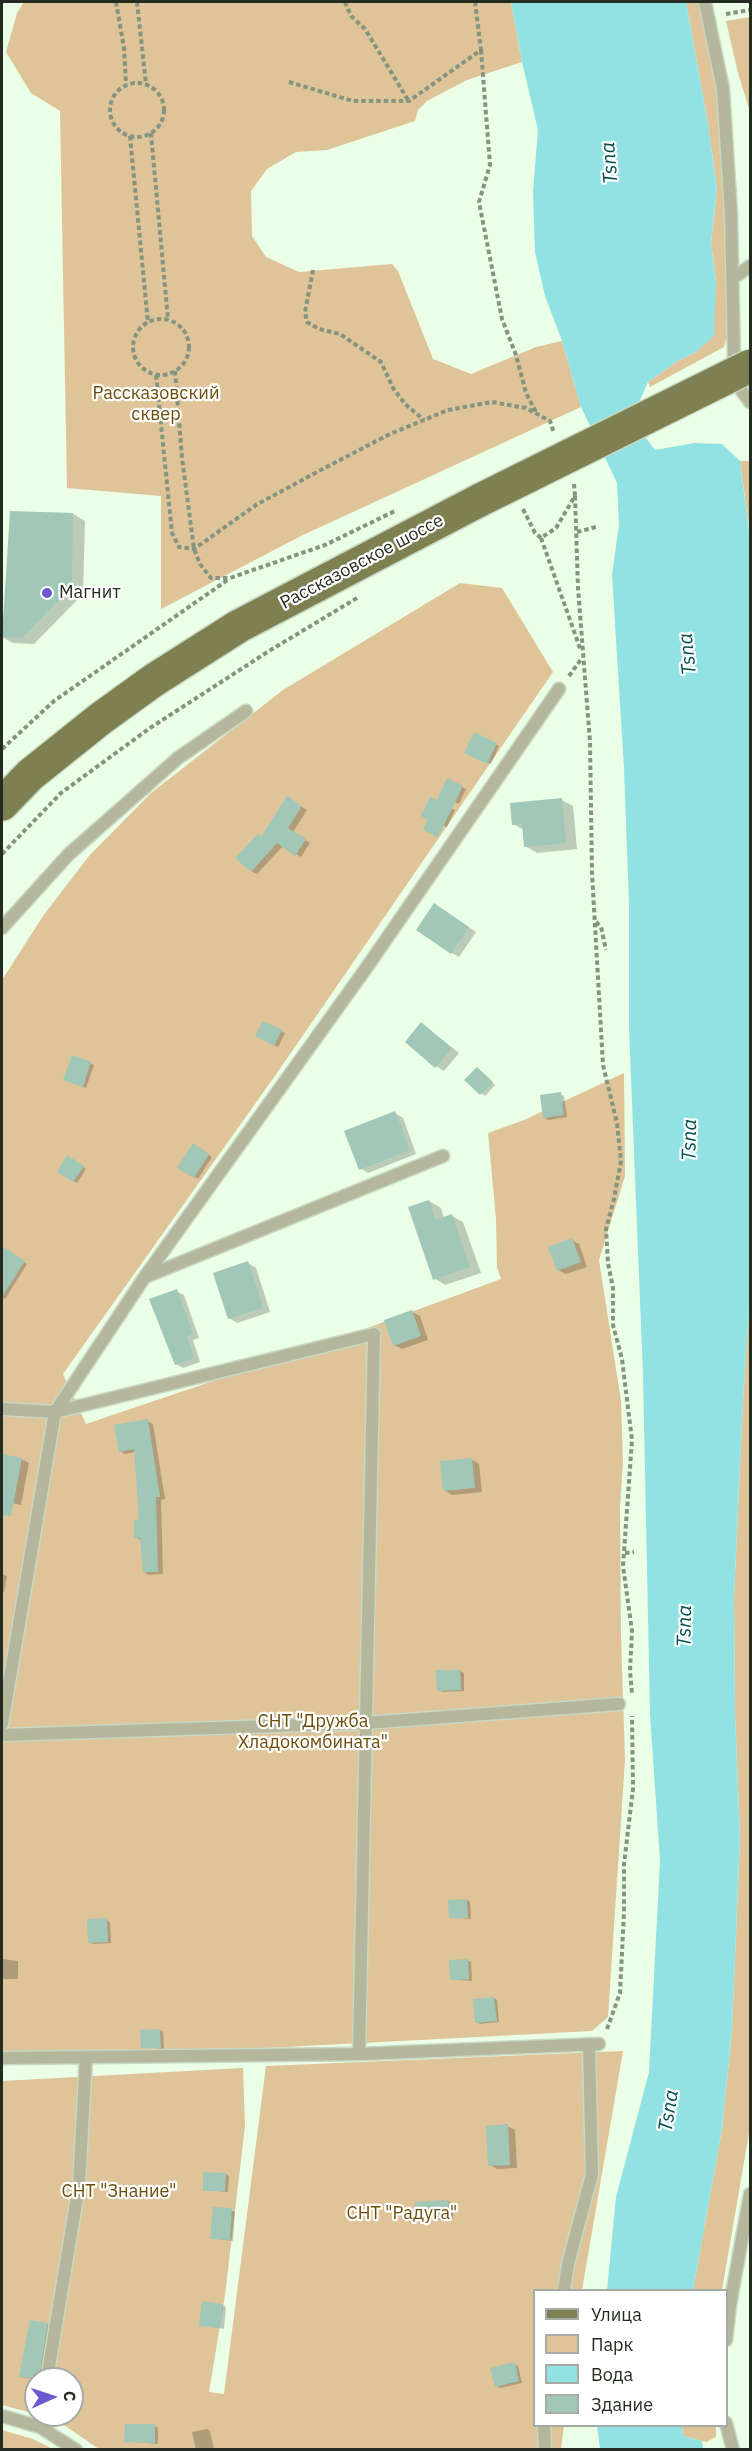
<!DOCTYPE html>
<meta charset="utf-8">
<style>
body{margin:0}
#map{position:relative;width:752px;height:2451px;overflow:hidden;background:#ebfee6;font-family:"IBM Plex Sans",sans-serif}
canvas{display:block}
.frame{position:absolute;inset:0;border:3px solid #242c21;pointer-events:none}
.legend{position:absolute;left:533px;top:2289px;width:195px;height:138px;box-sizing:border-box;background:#fff;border:2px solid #a7aba6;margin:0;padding:8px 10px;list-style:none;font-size:18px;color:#242c21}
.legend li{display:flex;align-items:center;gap:12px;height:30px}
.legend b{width:30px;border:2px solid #a7aba6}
.north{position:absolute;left:24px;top:2367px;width:60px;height:60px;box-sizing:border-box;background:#fff;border:2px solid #a7aba6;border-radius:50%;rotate:87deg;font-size:16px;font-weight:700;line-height:24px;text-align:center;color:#242c21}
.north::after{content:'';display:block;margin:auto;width:21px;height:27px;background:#6a59d2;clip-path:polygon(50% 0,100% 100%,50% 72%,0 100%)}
</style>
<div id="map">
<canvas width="752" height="2451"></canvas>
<div class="frame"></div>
<ul class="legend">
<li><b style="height:8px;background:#7e8051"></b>Улица</li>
<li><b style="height:16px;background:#dec498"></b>Парк</li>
<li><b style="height:16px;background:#92e2e4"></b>Вода</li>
<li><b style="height:16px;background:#a0c7b7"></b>Здание</li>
</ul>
<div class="north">С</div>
</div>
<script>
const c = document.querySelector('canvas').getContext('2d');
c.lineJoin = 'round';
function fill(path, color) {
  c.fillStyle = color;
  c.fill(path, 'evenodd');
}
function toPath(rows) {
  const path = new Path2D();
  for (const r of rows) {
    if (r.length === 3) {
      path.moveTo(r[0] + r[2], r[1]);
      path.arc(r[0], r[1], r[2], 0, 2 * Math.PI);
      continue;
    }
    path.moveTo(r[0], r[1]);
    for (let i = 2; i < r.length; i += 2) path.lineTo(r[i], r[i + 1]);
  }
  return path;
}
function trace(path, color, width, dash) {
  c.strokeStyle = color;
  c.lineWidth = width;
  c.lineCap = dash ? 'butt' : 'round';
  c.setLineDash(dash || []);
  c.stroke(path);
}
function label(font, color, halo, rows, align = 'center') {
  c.font = font + ' "IBM Plex Sans",sans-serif';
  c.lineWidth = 4.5;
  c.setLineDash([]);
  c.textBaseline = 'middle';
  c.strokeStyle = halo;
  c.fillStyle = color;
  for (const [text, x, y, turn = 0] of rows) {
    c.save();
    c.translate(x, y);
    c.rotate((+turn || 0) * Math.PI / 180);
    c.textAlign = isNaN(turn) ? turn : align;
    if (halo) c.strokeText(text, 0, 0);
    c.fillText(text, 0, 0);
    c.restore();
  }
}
fill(toPath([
 [24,2,511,2,522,62,467,80,427,101,418,110,415,121,327,150,296,152,267,169,251,191,252,236,266,257,299,272,392,264,398,271,433,359,471,374,536,347,562,341,581,407,303,535,161,609,161,496,67,488,60,111,31,93,6,52,17,13],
 [686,2,703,2,715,75,727,214,727,335,724,347,650,387,648,382,679,360,696,352,716,283,711,243,717,189,708,124],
 [750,17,750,112,738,73,726,21],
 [740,461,750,461,750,538,750,534],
 [460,583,502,588,553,672,277,1073,63,1374,86,1424,343,1337,501,1279,497,1267,496,1219,488,1133,524,1120,624,1073,625,1176,599,1260,621,1401,623,1462,620,1507,621,1634,625,1760,608,2017,592,2031,132,2055,2,2059,2,980,43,916,89,856,151,793,283,690],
 [750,1294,749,2133,722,2290,693,2290,722,2129,732,2031,740,1839,735,1713,734,1597,743,1400],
 [623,2051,582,2290,534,2290,534,2426,564,2426,561,2449,99,2449,52,2417,51,2415,72,2415,72,2379,36,2379,36,2414,2,2405,2,2081,243,2068,245,2126,225,2295,209,2392,224,2394,266,2066],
 [682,2426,716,2426,716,2437,706,2442,683,2436],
 [2,2430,33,2439,53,2449,2,2449]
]), '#dec498');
fill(toPath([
 [511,2,686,2,708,124,717,189,711,243,716,283,714,336,696,352,679,360,648,382,636,409,643,434,655,450,694,443,722,444,740,461,750,538,750,1294,743,1400,734,1597,735,1713,740,1839,732,2031,722,2129,693,2290,607,2290,616,2197,649,2072,660,1861,650,1714,643,1374,629,1028,629,905,624,768,612,575,619,524,617,483,581,407,562,341,545,296,535,252,533,191,538,130,522,62],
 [597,2426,682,2426,683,2436,702,2441,703,2449,600,2449]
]), '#92e2e4');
fill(toPath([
 [12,513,73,514,85,521,83,594,34,644,13,643,2,637],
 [475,734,499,746,491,764,466,753],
 [448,780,466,789,459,804,441,795],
 [288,798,307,810,293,832,310,843,301,857,283,846,257,874,251,871,262,838],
 [431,799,455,810,447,827,426,818],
 [562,800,573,806,577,849,537,853,525,846,524,830,513,824],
 [442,909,476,932,459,957,452,953],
 [264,1023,285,1033,278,1047,257,1036],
 [422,1024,459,1053,444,1071,436,1066],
 [73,1057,94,1065,86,1088,68,1081],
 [480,1071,495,1085,485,1096,466,1080],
 [560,1094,564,1096,567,1117,548,1120,545,1118],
 [395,1113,403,1118,416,1154,368,1173,360,1168],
 [194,1145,212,1157,198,1179,179,1167],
 [67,1157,86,1169,77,1183,59,1171],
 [429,1201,441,1208,444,1218,452,1216,463,1222,481,1273,445,1285,434,1278],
 [572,1240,579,1244,587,1267,566,1274,558,1270],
 [5,1250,27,1264,5,1299,2,1297,2,1255],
 [248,1263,256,1268,270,1312,237,1323,229,1318],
 [176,1291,184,1295,199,1338,193,1340,200,1362,183,1368,176,1364,151,1300],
 [412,1312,420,1316,428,1340,402,1349,394,1345],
 [147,1421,153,1424,165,1499,161,1500,163,1574,149,1575,144,1572,142,1541,136,1537,140,1521,135,1452,125,1454,120,1451],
 [3,1455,21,1459,29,1463,21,1505,2,1501],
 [471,1459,479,1464,482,1492,452,1495,444,1490],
 [2,1574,7,1576,4,1592,2,1592],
 [460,1671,464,1673,464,1691,442,1692,439,1690,438,1672],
 [467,1900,470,1902,471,1919,450,1917],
 [107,1920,110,1922,111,1943,93,1944,90,1942],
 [2,1959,18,1961,18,1979,2,1979],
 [467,1960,471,1962,472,1981,451,1979],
 [494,1998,497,2000,499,2022,480,2024,477,2022],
 [160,2030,163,2032,164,2049,143,2047],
 [507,2126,515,2130,517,2168,497,2169,490,2165],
 [225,2174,229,2176,228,2192,205,2190],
 [448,2201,452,2203,453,2219,421,2221,418,2220,417,2204],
 [231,2210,235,2212,233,2241,212,2238],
 [223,2305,226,2307,224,2329,201,2325],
 [47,2324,51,2326,43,2379,24,2378,21,2376],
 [515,2364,518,2366,522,2383,500,2388,496,2386],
 [155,2426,158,2428,158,2444,126,2441],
 [207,2429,210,2431,214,2450,196,2450,192,2432]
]), '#0003');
fill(toPath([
 [10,511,73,513,72,587,22,638,2,637],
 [474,732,497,743,487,764,464,753],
 [447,778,463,786,438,837,423,830,428,820,421,816,430,797,437,800],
 [287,796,302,806,288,828,306,839,295,856,277,843,251,872,235,858,258,834,261,837],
 [562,798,566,843,524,847,522,824,512,825,510,803],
 [434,903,469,927,451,954,416,930],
 [263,1021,282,1030,274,1046,255,1036],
 [421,1022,452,1048,435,1068,405,1042],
 [72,1055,91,1062,83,1087,63,1080],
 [477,1067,493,1082,480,1095,464,1080],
 [561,1092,564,1115,543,1118,540,1095],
 [395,1111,410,1150,359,1170,344,1131],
 [193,1143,209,1154,194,1178,177,1168],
 [67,1155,84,1166,73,1182,57,1172],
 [429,1200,436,1220,452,1214,470,1267,433,1280,408,1207],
 [572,1238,581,1262,557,1271,548,1247],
 [2,1246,25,1261,2,1297],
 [248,1261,263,1308,228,1319,213,1273],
 [177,1289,193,1334,187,1336,194,1358,175,1365,149,1299],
 [412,1310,421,1336,393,1346,384,1320],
 [148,1419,160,1497,156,1497,158,1572,143,1572,140,1538,134,1538,134,1520,139,1520,134,1449,119,1452,114,1425],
 [2,1454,22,1458,11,1516,2,1515],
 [472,1458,475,1488,443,1491,440,1461],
 [436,1670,460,1670,461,1690,437,1691],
 [467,1899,468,1918,449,1918,448,1900],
 [107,1918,108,1942,88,1943,87,1919],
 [468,1959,469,1979,450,1980,449,1960],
 [494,1997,497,2021,475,2023,473,1999],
 [160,2029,161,2048,141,2048,140,2030],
 [508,2124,510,2165,488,2166,486,2126],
 [203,2172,226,2173,225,2191,203,2191],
 [448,2200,450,2218,416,2220,415,2202],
 [213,2207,232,2208,230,2240,210,2239],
 [202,2301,223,2304,220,2328,199,2326],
 [30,2320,48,2323,39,2379,19,2377],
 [515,2362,519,2381,495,2387,490,2368],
 [125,2424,155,2424,155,2443,124,2442]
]), '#a0c7b7');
const lane = toPath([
 [705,2,723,89,731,214,734,358,742,391,750,402],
 [732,279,750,266],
 [2,928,68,855,178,758,246,711],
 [145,1277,443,1156],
 [2,1409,55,1412,144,1278,367,967,559,689],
 [2,1724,55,1412,374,1334,359,2054],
 [2,1735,366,1723,619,1704],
 [2,2058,359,2054,599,2044],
 [564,2290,568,2264,592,2174,589,2045],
 [726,2340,730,2305,750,2194],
 [47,2379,79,2185,86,2057],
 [2,2416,40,2427,76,2450],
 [726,2423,733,2450],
 [544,2426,545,2450]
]);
const primary = toPath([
 [2,804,30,775,100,719,154,680,239,626,480,500]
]);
trace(lane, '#c7d8c3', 15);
trace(primary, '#c7d8c3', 36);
trace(toPath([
 [116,2,124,48,126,84],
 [137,2,146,84],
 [345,2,351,16,365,29,408,100],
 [726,14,750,10],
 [481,50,490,165,479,202,502,319,516,355,526,393,537,414],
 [289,82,353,101,409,101,481,50,475,2],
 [137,110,27],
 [151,133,168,320],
 [130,136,148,323],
 [313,270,305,312,307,322,319,329,340,334,381,362,393,388,405,404,424,420],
 [161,347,28],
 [175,371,182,458,194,549,200,564,211,578,230,578,325,545,397,510],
 [156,375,172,533,179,547,194,549,256,505,317,472,390,434,448,410,492,402,526,408,550,421,554,433],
 [575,496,578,588,590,742,592,873,603,1065,617,1123,621,1161,614,1199,606,1229,608,1263,613,1288,613,1325,622,1359,632,1440,623,1566,632,1631,630,1671,632,1693],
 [523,509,535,533,541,538,556,528,575,496,574,484],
 [577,532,596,527],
 [541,538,581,651],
 [569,676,582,658],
 [2,749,54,701,229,579],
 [2,854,61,793,150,728,269,651,357,598],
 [596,922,601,927,606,950],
 [625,1553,634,1552],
 [607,2029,620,1993,624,1912,624,1864,633,1789,632,1716]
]), '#859381', 4, [4.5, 3]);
trace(lane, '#b5b79d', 12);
trace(primary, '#7e8051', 33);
const primaryBridge = toPath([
 [480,500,750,366]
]);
trace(primaryBridge, '#c7d8c3', 36, []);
trace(primaryBridge, '#7e8051', 33);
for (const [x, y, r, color] of [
 [47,593,6,"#6a59d2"]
]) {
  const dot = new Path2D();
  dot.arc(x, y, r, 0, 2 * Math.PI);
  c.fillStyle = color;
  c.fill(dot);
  trace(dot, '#fff', 2);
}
label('18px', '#6c4d0a', '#fff', [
 ["Рассказовский",156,394],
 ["сквер",156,415],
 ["СНТ \"Дружба",313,1722],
 ["Хладокомбината\"",313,1743],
 ["СНТ \"Знание\"",119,2192],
 ["СНТ \"Радуга\"",402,2214]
]);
label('18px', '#242c21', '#fff', [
 ["Рассказовское шоссе",362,562,-28]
]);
label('18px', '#242c21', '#fff', [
 ["Магнит",59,593]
], 'left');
label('italic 20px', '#004e50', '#fff', [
 ["Tsna",610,163,-95],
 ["Tsna",688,654,-96],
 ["Tsna",690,1140,-89],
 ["Tsna",685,1626,-89],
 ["Tsna",669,2111,-81]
]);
</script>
